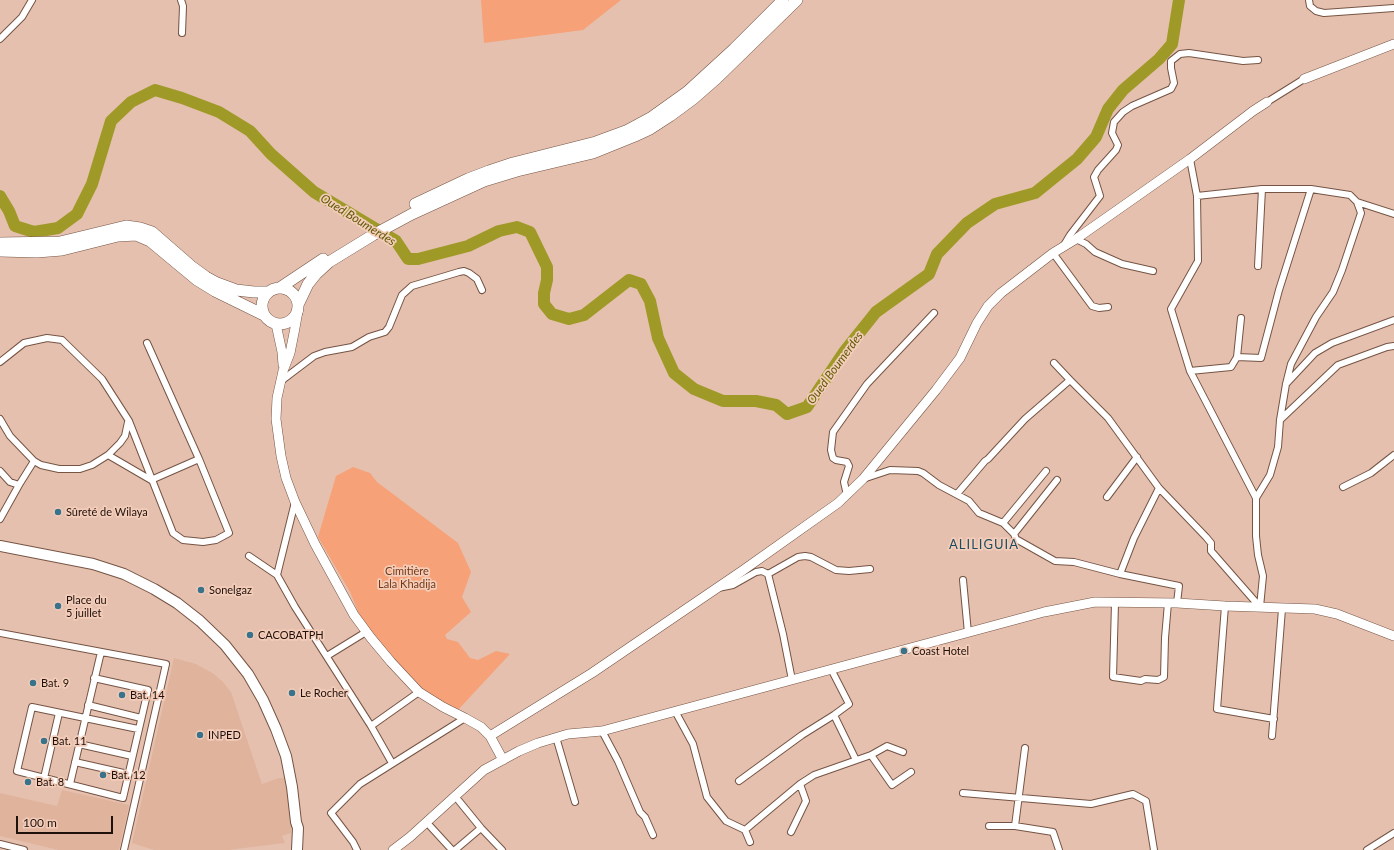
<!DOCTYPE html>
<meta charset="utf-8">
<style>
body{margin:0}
#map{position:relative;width:1394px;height:850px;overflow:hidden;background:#e6c0ae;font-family:Lato,sans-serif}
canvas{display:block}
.scale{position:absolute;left:16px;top:816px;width:97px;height:18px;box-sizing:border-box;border:2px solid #1e110b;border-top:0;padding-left:5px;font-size:12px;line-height:14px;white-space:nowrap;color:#1e110b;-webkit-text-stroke:3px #f4cdba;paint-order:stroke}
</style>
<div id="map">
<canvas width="1394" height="850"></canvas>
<div class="scale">100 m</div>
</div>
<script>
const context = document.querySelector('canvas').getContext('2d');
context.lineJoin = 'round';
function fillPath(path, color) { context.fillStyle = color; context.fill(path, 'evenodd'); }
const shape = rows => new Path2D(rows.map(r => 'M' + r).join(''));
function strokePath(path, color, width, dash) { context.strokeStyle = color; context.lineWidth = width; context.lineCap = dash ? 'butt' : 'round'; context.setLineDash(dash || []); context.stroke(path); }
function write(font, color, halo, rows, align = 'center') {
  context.font = font + ' Lato,sans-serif'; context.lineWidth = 3.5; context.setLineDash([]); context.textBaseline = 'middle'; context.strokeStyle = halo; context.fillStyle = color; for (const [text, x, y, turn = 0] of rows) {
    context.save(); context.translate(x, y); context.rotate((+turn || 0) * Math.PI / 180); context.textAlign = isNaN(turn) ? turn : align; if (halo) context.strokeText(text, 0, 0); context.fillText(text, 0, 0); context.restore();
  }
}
fillPath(shape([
 [174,658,196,664,214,674,223,682,231,692,262,784,279,778,286,778,291,819,291,833,282,836,285,843,228,850,154,850,132,843],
 [62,790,129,805,119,850,58,850,0,836,0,793,57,806]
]), '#e0b39d');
fillPath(shape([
 [481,0,621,0,583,30,484,43],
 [353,467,370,473,377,482,458,543,471,572,462,597,471,612,445,635,447,639,458,642,470,658,478,660,496,651,510,654,457,711,414,684,363,623,350,592,318,537,336,476]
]), '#f6a177');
strokePath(shape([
 [0,196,9,211,15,226,34,232,58,228,77,214,92,184,111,121,131,102,155,90,182,98,219,112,250,131,271,154,314,192,396,241,408,259,418,259,468,246,499,231,517,227,530,232,547,267,547,280,544,293,544,304,552,314,569,319,584,315,629,280,641,284,650,301,658,338,674,373,694,389,723,401,756,401,776,405,787,414,807,407,844,352,876,312,929,274,937,254,967,223,995,204,1035,193,1077,159,1096,137,1108,109,1123,90,1159,59,1172,44,1179,0]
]), '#9f9a27', 12);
const street = shape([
 [181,0,183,6,182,33],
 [1309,0,1310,6,1316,11,1324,13,1394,8],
 [0,39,22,17,32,0],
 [1267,102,1304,79],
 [1190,159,1197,196,1262,189,1311,189,1350,195,1357,202,1361,213,1342,270,1333,292,1316,317,1291,364,1286,384,1280,420,1278,447,1270,475,1256,498,1256,536,1258,555,1263,576,1260,607],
 [1197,196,1198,261,1171,309,1190,371,1256,498],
 [1357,202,1394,214],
 [1076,239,1086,244,1095,252,1122,264,1153,271],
 [1064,245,1070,235,1100,196,1094,177,1098,170,1116,150,1118,145,1112,133,1114,122,1123,112,1132,106,1171,89,1174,83,1171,68,1171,61,1180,54,1189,53,1243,61,1258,60],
 [1053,253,1092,306,1099,308,1108,307],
 [1258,266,1262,189],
 [1237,357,1241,318],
 [0,362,24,343,47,338,62,340,102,379,129,421,173,533,183,540,203,542,216,540,229,533,199,459,147,343],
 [1054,363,1070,380,1108,418,1159,488,1206,537,1211,543,1211,551,1260,607],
 [1190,371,1231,367,1237,357,1261,358,1279,290,1311,189],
 [281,381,314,356,325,352,352,347,369,337,385,332,389,327,402,295,412,286,459,272,464,271,469,273,477,279,482,290],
 [1286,384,1315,353,1332,343,1394,320],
 [0,419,10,436,34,461],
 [1280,420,1338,365,1387,347,1394,346],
 [108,455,151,480,199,459],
 [0,471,10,482,19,485],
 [863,479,890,470,918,471,923,473,939,485,969,501,979,513,1003,523,1014,534,1016,539,1055,561,1074,562,1120,574,1179,586,1177,603],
 [1343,487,1371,473,1394,455],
 [957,494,985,461,988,459,1025,419,1070,380],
 [847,495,844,482,849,466,847,462,836,460,833,458,831,450,833,432,867,384,934,313],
 [1107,497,1137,457],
 [295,502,277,575,295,607,371,726,392,763],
 [0,519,19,485,34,461,41,465,59,469,80,469,92,465,108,455,120,443,125,436,128,422],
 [1003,523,1046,471],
 [1014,534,1057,480],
 [249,556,277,575],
 [768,574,798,557,805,556,811,557,836,570,849,571,870,569],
 [1120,574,1134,538,1159,488],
 [963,580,968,633],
 [718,588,733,585,756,572,762,571,768,574,783,634,792,680],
 [1115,603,1113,677,1141,681,1145,679,1158,680,1164,677,1165,638,1168,603],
 [1225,606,1217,709,1274,719],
 [0,633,166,664,124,850],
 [327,656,366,632],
 [94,678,148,690,123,798,17,771,32,707,138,729],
 [88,705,141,718],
 [675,711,693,744,707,797,726,821,745,830],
 [834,715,856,760],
 [371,726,419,692],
 [602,731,618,761,640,812,645,817,653,835],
 [1272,736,1282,609],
 [556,737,575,802],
 [79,744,132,756],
 [871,755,892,785,911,772],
 [75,762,128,774],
 [44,778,59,713],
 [739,781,802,735,834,715,849,704,831,669],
 [70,784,101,652],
 [963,793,1091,804,1133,794,1146,801,1154,850],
 [459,801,481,828,502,850],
 [430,826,452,850],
 [989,826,1015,826,1053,832,1059,850],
 [1015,826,1025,748],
 [791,832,806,801,800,784,814,775,871,755,887,746,903,752],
 [750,842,745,830,800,784],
 [0,844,24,850],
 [357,850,353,842,331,813,360,784,465,718],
 [455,850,481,828],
 [1367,850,1394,833]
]);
const secondary = shape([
 [1304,79,1394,44],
 [298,311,295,328,290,353,283,371,277,398,276,419,281,456,286,478,295,502,315,544,354,615,371,638,391,662,419,692,443,707,465,718,481,727,490,736,503,760],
 [276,324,282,352,283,365],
 [490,736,592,673,742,571,838,503,863,479,936,390,960,358,977,323,988,306,1001,293,1053,253,1076,239,1190,159,1253,111,1267,102],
 [393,850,410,837,484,770,519,751,538,743,568,734,602,731,1044,612,1095,602,1177,603,1225,606,1315,609,1337,614,1394,636]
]);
const primary = shape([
 [0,546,93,564,124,574,154,589,177,603,200,621,225,645,248,674,263,700,276,729,286,756,292,787,296,822,298,828,297,850]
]);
const highway = shape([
 [415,204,468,179,489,171,513,163,596,142,626,131,652,117,687,92,734,49,783,0],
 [0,243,60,242,126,226,140,228,152,232,191,266,206,277,217,283,236,290,254,292,268,292],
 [0,251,37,252,62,250,118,236,136,235,150,241,197,280,215,291,264,315],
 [281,287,323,259],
 '262 306a18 18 0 1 1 36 0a18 18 0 1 1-36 0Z',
 [298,305,308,284,316,274,329,262,373,235,412,214,484,181,517,171,593,153,635,136,650,129,670,116,693,99,717,78,797,0]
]);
strokePath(street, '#755444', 8);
strokePath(secondary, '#755444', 10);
strokePath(primary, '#755444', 12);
strokePath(highway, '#755444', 12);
strokePath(street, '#fff', 6);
strokePath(secondary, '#fff', 9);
strokePath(primary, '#fff', 10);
strokePath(highway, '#fff', 11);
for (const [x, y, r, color] of [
 [58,512,4,"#38738b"],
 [201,590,4,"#38738b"],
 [58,606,4,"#38738b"],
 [250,635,4,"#38738b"],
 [904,651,4,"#38738b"],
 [33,683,4,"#38738b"],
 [292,693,4,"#38738b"],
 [122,695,4,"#38738b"],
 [200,735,4,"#38738b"],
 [44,741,4,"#38738b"],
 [103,775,4,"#38738b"],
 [28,782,4,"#38738b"]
]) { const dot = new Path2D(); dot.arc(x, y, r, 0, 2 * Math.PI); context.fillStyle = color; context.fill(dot); strokePath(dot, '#f4cdba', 1.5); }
write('11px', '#1e110b', '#f4cdba', [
 ["Sûreté de Wilaya",66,512],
 ["Sonelgaz",209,590],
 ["Place du",66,600],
 ["5 juillet",66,613],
 ["CACOBATPH",258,635],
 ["Coast Hotel",912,651],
 ["Bat. 9",41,683],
 ["Le Rocher",300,693],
 ["Bat. 14",130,695],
 ["INPED",208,735],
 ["Bat. 11",52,741],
 ["Bat. 12",111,775],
 ["Bat. 8",36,782]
], 'left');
write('11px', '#743815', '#f4cdba', [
 ["Cimitière",407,571],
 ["Lala Khadija",407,584]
]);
write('italic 12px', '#5e5a04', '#f4cdba', [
 ["Oued Boumerdes",358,220,32],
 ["Oued Boumerdes",835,368,-54]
]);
context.letterSpacing = '1px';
write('13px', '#1c4c5f', '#f4cdba', [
 ["ALILIGUIA",984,545]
]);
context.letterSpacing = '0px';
</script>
